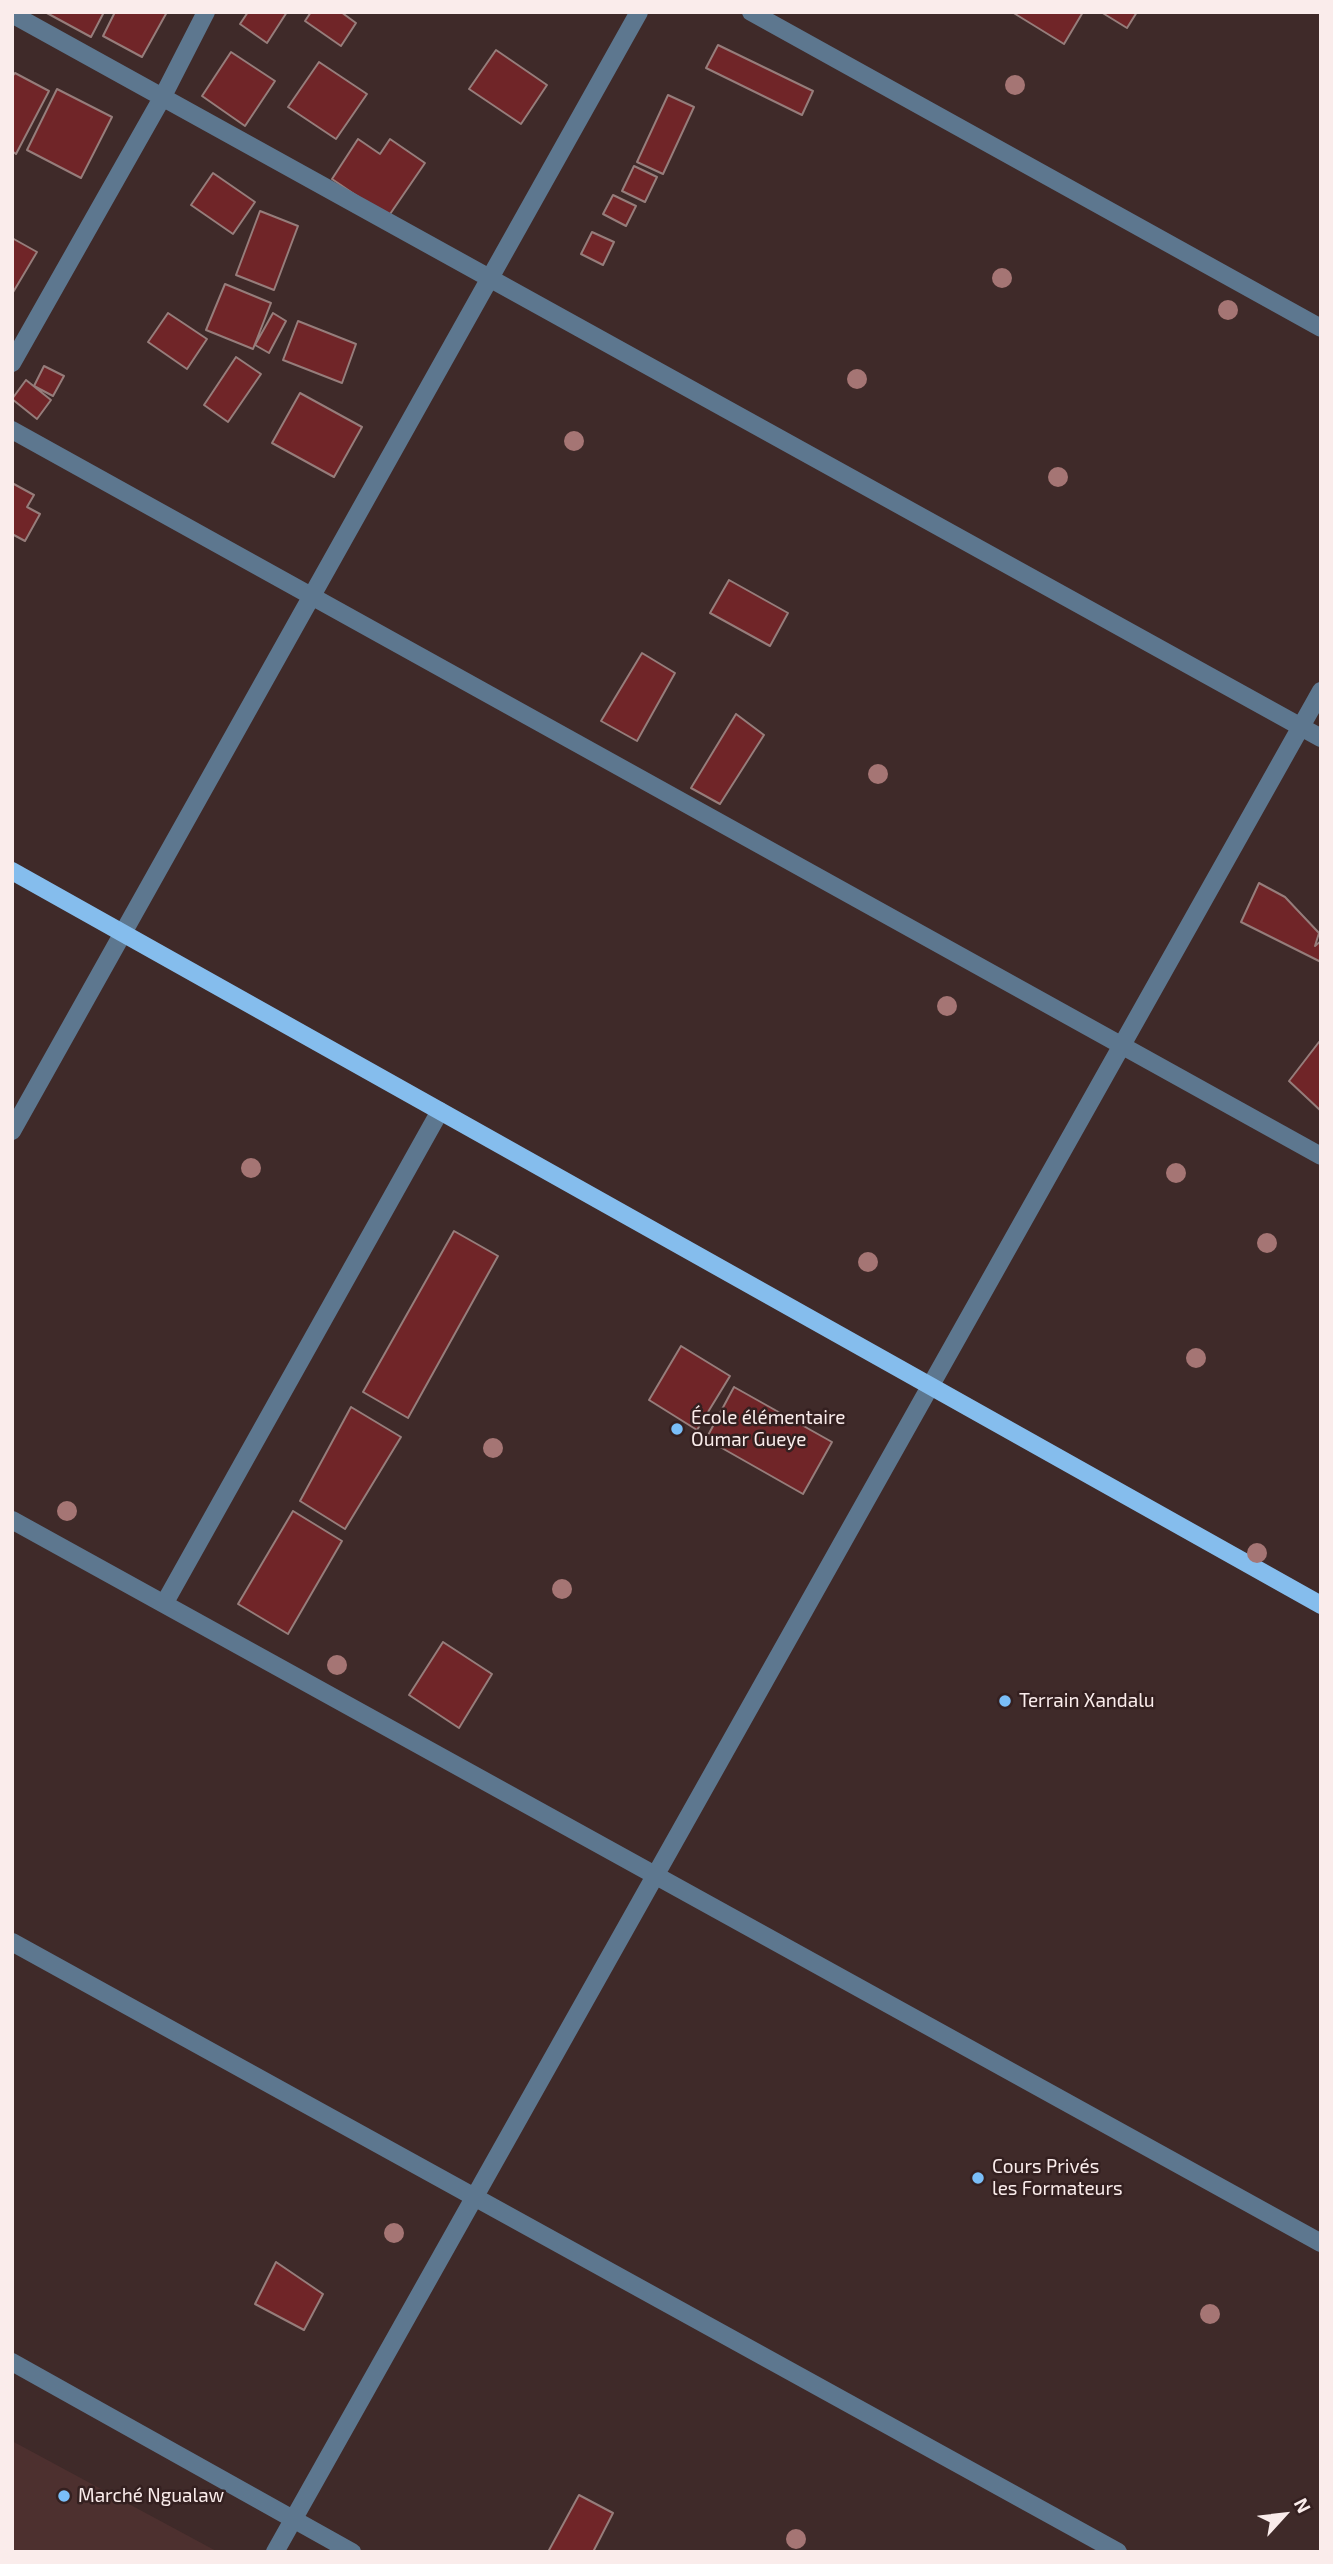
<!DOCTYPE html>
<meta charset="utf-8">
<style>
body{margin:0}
#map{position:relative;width:1333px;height:2564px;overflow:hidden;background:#3f2a29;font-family:"Exo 2",sans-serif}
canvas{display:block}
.frame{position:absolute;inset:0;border:14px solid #faeceb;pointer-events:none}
.north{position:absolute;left:1249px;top:2480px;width:70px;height:70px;-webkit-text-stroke:5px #342020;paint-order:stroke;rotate:63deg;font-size:19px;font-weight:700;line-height:28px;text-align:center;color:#faeceb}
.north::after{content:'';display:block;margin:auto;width:24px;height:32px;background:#faeceb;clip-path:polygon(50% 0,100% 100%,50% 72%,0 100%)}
</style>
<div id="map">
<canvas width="1333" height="2564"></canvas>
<div class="frame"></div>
<div class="north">N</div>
</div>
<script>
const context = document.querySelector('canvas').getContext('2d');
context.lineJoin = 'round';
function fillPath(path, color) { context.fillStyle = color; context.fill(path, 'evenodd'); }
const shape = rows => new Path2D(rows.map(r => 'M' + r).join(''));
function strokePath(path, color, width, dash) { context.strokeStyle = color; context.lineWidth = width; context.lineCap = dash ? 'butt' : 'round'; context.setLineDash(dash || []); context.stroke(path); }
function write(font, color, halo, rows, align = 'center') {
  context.font = font + ' "Exo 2",sans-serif'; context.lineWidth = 5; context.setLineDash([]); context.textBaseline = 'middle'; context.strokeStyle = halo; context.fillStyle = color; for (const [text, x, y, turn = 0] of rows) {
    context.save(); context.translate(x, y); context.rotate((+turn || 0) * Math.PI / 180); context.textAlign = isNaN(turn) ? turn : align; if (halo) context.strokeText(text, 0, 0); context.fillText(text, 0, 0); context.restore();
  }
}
fillPath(shape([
 [12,2441,218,2552,12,2552]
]), '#4d302f');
const building = shape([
 [45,12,104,12,91,37,45,12],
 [115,12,167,12,142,57,103,36,115,12],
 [248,12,287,12,267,43,240,24,248,12],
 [311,12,341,12,356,23,341,46,305,21,311,12],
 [1012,12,1083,12,1064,44,1012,12],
 [1101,12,1137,12,1127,28,1101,12],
 [718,45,813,91,802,115,706,68,718,45],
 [496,50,547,85,521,124,469,89,496,50],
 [231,52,275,81,245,126,202,96,231,52],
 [319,62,367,94,336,139,288,107,319,62],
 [15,73,49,91,16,154,12,151,12,77,15,73],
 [57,89,112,117,81,178,27,150,57,89],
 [668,95,694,107,663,174,637,162,668,95],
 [358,139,380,154,390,139,425,163,388,217,332,179,358,139],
 [634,166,657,177,645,202,622,191,634,166],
 [213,173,255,202,233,234,191,205,213,173],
 [613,195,636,206,626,226,603,214,613,195],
 [260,211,298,226,274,290,236,275,260,211],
 [592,232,614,242,603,265,581,254,592,232],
 [12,238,37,252,12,294,12,238],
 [225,284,271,303,253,349,206,330,225,284],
 [168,313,207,339,187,369,148,342,168,313],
 [273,313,286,321,269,353,255,345,273,313],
 [298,321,356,344,342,383,283,360,298,321],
 [236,357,261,374,228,422,204,405,236,357],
 [44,366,64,376,53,396,34,386,44,366],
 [26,380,51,400,37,419,12,399,26,380],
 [300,393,362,427,334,477,272,443,300,393],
 [12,483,34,495,27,507,40,514,25,541,12,534,12,483],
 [729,580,788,613,770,646,710,613,729,580],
 [642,653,675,673,637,741,601,721,642,653],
 [736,714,764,735,720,804,691,788,736,714],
 [1259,883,1285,897,1319,933,1315,946,1321,941,1321,962,1241,922,1259,883],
 [1319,1042,1321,1043,1321,1111,1289,1081,1319,1042],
 [454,1231,498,1256,408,1418,363,1392,454,1231],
 [681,1346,730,1376,697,1430,649,1400,681,1346],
 [734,1387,832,1442,803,1494,706,1439,734,1387],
 [351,1407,401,1437,345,1529,300,1501,351,1407],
 [293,1511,342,1541,288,1634,238,1604,293,1511],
 [443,1642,492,1674,459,1728,409,1695,443,1642],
 [276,2262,323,2294,304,2330,255,2304,276,2262],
 [579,2495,613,2513,593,2552,548,2552,579,2495]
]);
fillPath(building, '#702528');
strokePath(building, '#967d7b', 2);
strokePath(shape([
 [751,12,1321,328],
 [12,14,1321,738],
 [12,363,162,98,206,12],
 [12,430,1321,1156],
 [12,1131,639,12],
 [12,1520,1321,2243],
 [164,1604,440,1111],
 [12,1942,1118,2552],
 [12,2362,352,2552],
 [275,2552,1321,691]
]), '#5d778f', 18);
strokePath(shape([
 [12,871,1321,1605]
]), '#85bded', 18);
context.fillStyle = '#a57574';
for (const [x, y] of [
 [1015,85],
 [1002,278],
 [1228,310],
 [857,379],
 [574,441],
 [1058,477],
 [878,774],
 [947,1006],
 [251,1168],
 [1176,1173],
 [1267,1243],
 [868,1262],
 [1196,1358],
 [493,1448],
 [67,1511],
 [1257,1553],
 [562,1589],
 [337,1665],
 [394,2233],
 [1210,2314],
 [796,2539]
]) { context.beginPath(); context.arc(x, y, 10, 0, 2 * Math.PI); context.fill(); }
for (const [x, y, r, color] of [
 [677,1429,7,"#7abef8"],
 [1005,1701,7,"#7abef8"],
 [978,2178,7,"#7abef8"],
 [64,2496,7,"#7abef8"]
]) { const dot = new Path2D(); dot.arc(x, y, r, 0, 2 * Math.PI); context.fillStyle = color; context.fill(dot); strokePath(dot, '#342020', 2.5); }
write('19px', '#faeceb', '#342020', [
 ["École élémentaire",691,1418],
 ["Oumar Gueye",691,1440],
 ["Terrain Xandalu",1019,1701],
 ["Cours Privés",992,2167],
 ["les Formateurs",992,2189],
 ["Marché Ngualaw",78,2496]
], 'left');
</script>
